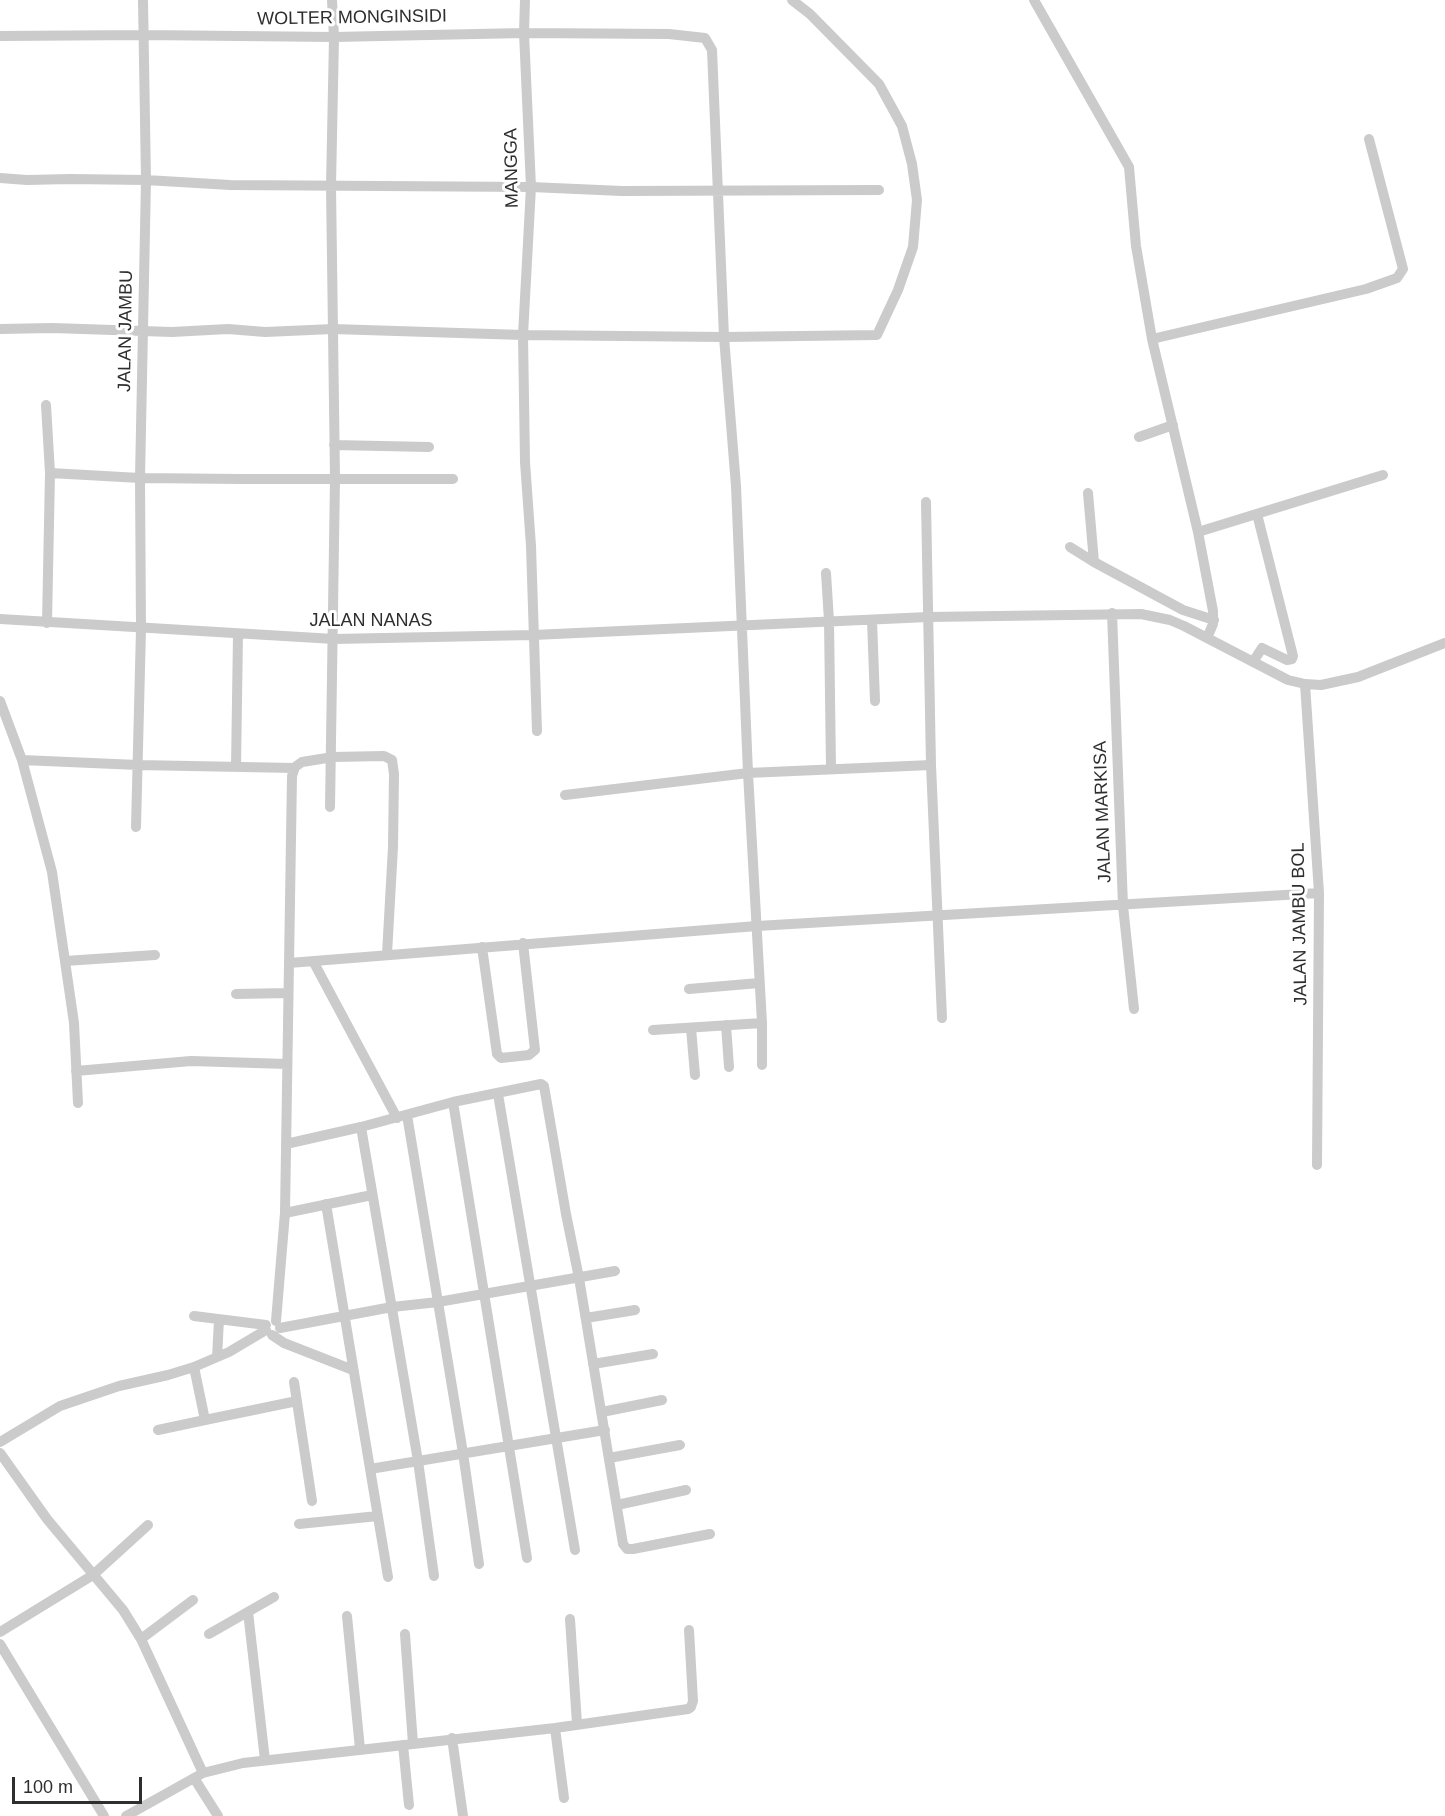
<!DOCTYPE html>
<style>
body{margin:0}
#map{position:relative;width:1445px;height:1816px;overflow:hidden;background:#fff;font-family:Arial,sans-serif}
canvas{display:block}
.scale{position:absolute;left:12px;top:1777px;width:130px;height:27px;box-sizing:border-box;border:3px solid #2e2e2e;border-top:0;padding-left:8px;font-size:18px;line-height:21px;white-space:nowrap;color:#2e2e2e;-webkit-text-stroke:4px #fff;paint-order:stroke}
</style>
<div id="map">
<canvas width="1445" height="1816"></canvas>
<div class="scale">100 m</div>
</div>
<script>
const context = document.querySelector('canvas').getContext('2d');
context.lineJoin = 'round';
const shape = rows => new Path2D(rows.map(r => 'M' + r).join(''));
function strokePath(path, color, width, dash) { context.strokeStyle = color; context.lineWidth = width; context.lineCap = dash ? 'butt' : 'round'; context.setLineDash(dash || []); context.stroke(path); }
function write(font, color, halo, rows, align = 'center') {
  context.font = font + ' Arial,sans-serif'; context.lineWidth = 6; context.setLineDash([]); context.textBaseline = 'middle'; context.strokeStyle = halo; context.fillStyle = color; for (const [text, x, y, turn = 0] of rows) {
    context.save(); context.translate(x, y); context.rotate((+turn || 0) * Math.PI / 180); context.textAlign = isNaN(turn) ? turn : align; if (halo) context.strokeText(text, 0, 0); context.fillText(text, 0, 0); context.restore();
  }
}
strokePath(shape([
 [525,0,524,33,531,187,523,335,525,462,531,546,537,731],
 [1034,0,1129,167,1136,246,1152,339,1198,532,1213,611,1213,624,1207,638],
 [0,36,144,35,334,37,524,33,669,34,705,38,712,50,724,337,736,486,748,773,762,1023,762,1065],
 [0,178,27,180,70,179,146,180,230,185,531,187,622,191,879,190],
 [0,329,53,328,172,332,228,329,265,332,333,329,523,335,724,337,877,335,898,290,913,247,917,200,912,164,902,126,879,84,810,14,792,0],
 [1152,339,1366,289,1397,278,1403,269,1369,139],
 [46,405,50,473,47,623],
 [1139,437,1173,425],
 [334,445,429,447],
 [50,473,140,478,241,479,453,479],
 [1088,493,1094,562,1183,610,1214,620],
 [926,502,931,765,942,1018],
 [1198,532,1383,475],
 [1070,547,1094,562],
 [826,573,829,621,831,769],
 [1112,613,1123,906,1134,1009],
 [0,619,334,639,533,635,928,617,1141,614,1170,620,1184,626,1288,680,1305,684,1321,685,1358,677,1445,643],
 [872,620,875,701],
 [1253,662,1262,648,1287,660,1292,659,1293,656,1257,514],
 [1305,684,1319,893,1317,1165],
 [0,701,22,760,52,872,74,1023,78,1103],
 [22,760,138,765,294,768],
 [236,767,238,634],
 [565,795,748,773,931,765],
 [330,807,335,478,331,186,334,37,332,0],
 [136,827,141,629,140,478,146,180,143,0],
 [482,947,497,1054,501,1058,529,1055,535,1050,523,943],
 [65,961,155,955],
 [313,961,397,1118],
 [289,963,757,926,1319,893],
 [689,989,759,983],
 [236,994,288,993],
 [726,1025,729,1067],
 [691,1028,695,1075],
 [653,1030,762,1023],
 [76,1071,191,1061,287,1064],
 [498,1094,575,1550],
 [453,1102,527,1558],
 [407,1115,463,1453,479,1564],
 [286,1144,361,1127],
 [326,1204,388,1577],
 [285,1213,372,1195],
 [194,1316,266,1325],
 [586,1318,635,1310],
 [276,1321,285,1213,292,776,295,767,302,762,333,757,384,756,392,760,394,774,393,847,387,954],
 [280,1328,392,1307,438,1302,615,1271],
 [272,1335,284,1343,353,1370],
 [217,1357,219,1320],
 [593,1364,653,1354],
 [294,1382,312,1501],
 [602,1412,662,1400],
 [205,1420,297,1401],
 [158,1430,205,1420,194,1367],
 [0,1442,60,1406,119,1386,168,1375,194,1367,229,1352,266,1330],
 [0,1453,47,1519,123,1610,141,1639,203,1773],
 [609,1458,680,1445],
 [370,1469,605,1430],
 [617,1505,686,1490],
 [299,1524,378,1516],
 [434,1576,418,1461,361,1127,453,1102,541,1084,544,1086,566,1214,579,1278,623,1544,627,1549,633,1549,710,1534],
 [248,1612,265,1760],
 [347,1616,360,1749],
 [570,1619,577,1724],
 [0,1632,93,1575,148,1525],
 [209,1634,274,1597],
 [141,1639,193,1600],
 [0,1644,104,1816],
 [555,1728,564,1798],
 [452,1738,463,1816],
 [413,1744,555,1728,688,1709,691,1707,693,1701,689,1630],
 [403,1745,409,1805],
 [194,1778,218,1816],
 [126,1816,203,1773,243,1763,413,1744,405,1634]
]), '#cbcbcb', 10);
write('18px', '#2e2e2e', '#fff', [
 ["WOLTER MONGINSIDI",352,18,-1],
 ["MANGGA",512,168,-91],
 ["JALAN JAMBU",126,331,-89],
 ["JALAN NANAS",371,621],
 ["JALAN MARKISA",1103,812,-92],
 ["JALAN JAMBU BOL",1300,924,-91]
]);
</script>
